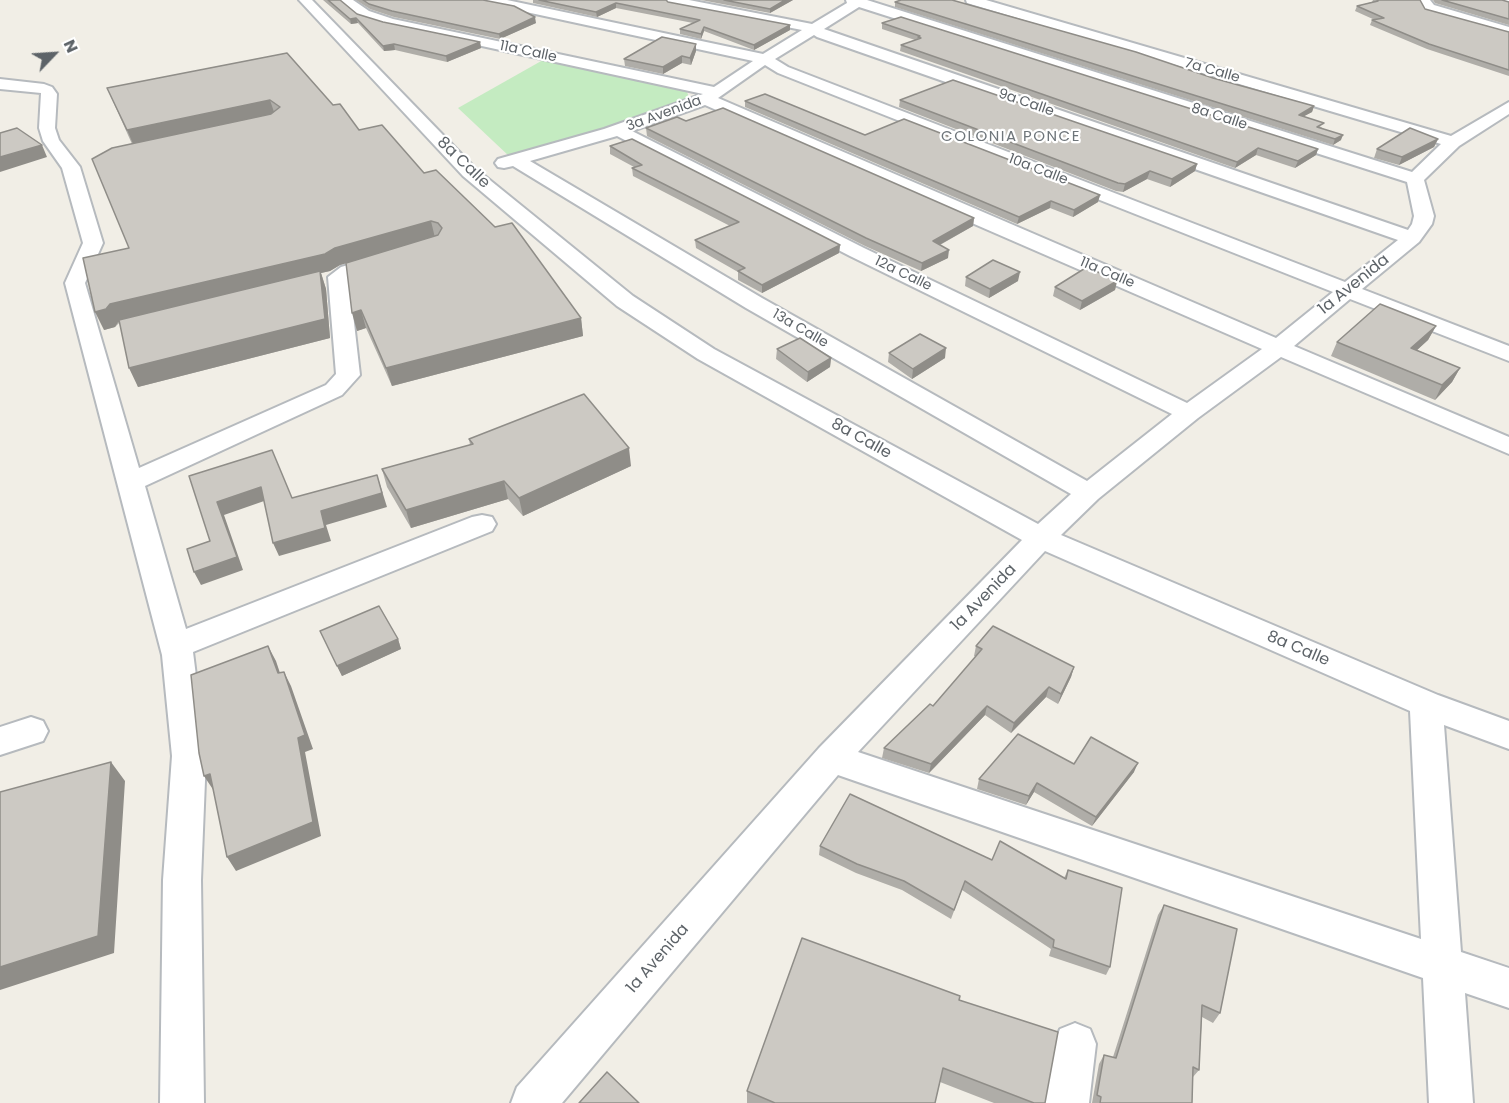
<!DOCTYPE html>
<style>
body{margin:0}
#map{position:relative;width:1509px;height:1103px;overflow:hidden;background:#f1eee6;font-family:Poppins,sans-serif}
canvas{display:block}
.north{position:absolute;left:24px;top:24px;width:60px;height:60px;-webkit-text-stroke:4px #fff;paint-order:stroke;rotate:65deg;font-size:16px;font-weight:700;line-height:24px;text-align:center;color:#5d6368}
.north::after{content:'';display:block;margin:auto;width:21px;height:27px;background:#5d6368;clip-path:polygon(50% 0,100% 100%,50% 72%,0 100%)}
</style>
<div id="map">
<canvas width="1509" height="1103"></canvas>
<div class="north">N</div>
</div>
<script>
const context = document.querySelector('canvas').getContext('2d');
context.lineJoin = 'round';
function fillPath(path, color) { context.fillStyle = color; context.fill(path, 'evenodd'); }
const shape = rows => new Path2D(rows.map(r => 'M' + r).join(''));
function strokePath(path, color, width, dash) { context.strokeStyle = color; context.lineWidth = width; context.lineCap = dash ? 'butt' : 'round'; context.setLineDash(dash || []); context.stroke(path); }
function write(font, color, halo, rows, align = 'center') {
  context.font = font + ' Poppins,sans-serif'; context.lineWidth = 4.5; context.setLineDash([]); context.textBaseline = 'middle'; context.strokeStyle = halo; context.fillStyle = color; for (const [text, x, y, turn = 0] of rows) {
    context.save(); context.translate(x, y); context.rotate((+turn || 0) * Math.PI / 180); context.textAlign = isNaN(turn) ? turn : align; if (halo) context.strokeText(text, 0, 0); context.fillText(text, 0, 0); context.restore();
  }
}
fillPath(shape([
 [543,60,687,92,691,102,614,127,510,157,458,108]
]), '#c4ebc1');
const minor = shape([
 [299,0,312,0,475,168,633,296,714,349,1038,524,1071,494,746,308,513,166,504,168,498,167,495,163,498,159,604,129,703,94,385,25,359,17,339,0,353,0,369,11,393,19,714,87,753,61,489,4,483,0,507,0,763,54,802,30,669,4,663,0,689,0,812,24,847,3,846,0,867,0,1412,172,1441,144,967,3,966,0,986,0,1451,136,1509,102,1509,114,1459,146,1424,180,1434,216,1432,224,1419,242,1362,289,1509,346,1509,361,1350,299,1294,346,1509,437,1509,454,1281,357,1198,418,1098,499,1061,535,1438,695,1509,721,1509,749,1444,725,1461,952,1509,968,1509,1008,1465,993,1473,1103,1429,1103,1423,978,838,775,562,1103,511,1103,517,1087,819,748,1022,540,698,359,617,306,463,176,299,0],
 [859,7,1407,182,1414,216,1412,224,1408,230,824,29,859,7],
 [814,35,817,37,1398,240,1345,282,788,67,775,59,814,35],
 [765,65,778,73,1333,292,1276,338,718,98,765,65],
 [705,105,942,210,1262,349,1187,403,864,248,632,131,705,105],
 [617,136,850,256,1172,414,1087,481,762,298,530,161,617,136],
 [1045,551,1410,711,1421,939,858,752,1045,551],
 [1418,0,1430,0,1434,5,1509,27,1509,35,1424,11,1418,0],
 [1500,0,1509,0,1509,5,1501,3,1500,0],
 [0,79,44,84,52,87,57,94,55,128,59,140,80,167,103,243,85,283,139,468,326,385,336,374,328,277,341,267,383,255,390,257,393,261,390,265,349,279,360,375,342,395,145,486,186,629,472,517,482,515,492,517,496,524,492,531,193,652,206,756,201,880,204,1103,160,1103,163,880,172,756,162,655,65,283,83,243,62,168,43,141,39,128,41,93,0,89,0,79],
 [31,717,43,721,48,731,43,741,0,755,0,727,31,717],
 [1075,1023,1090,1029,1096,1044,1089,1103,1045,1103,1054,1044,1060,1029,1075,1023]
]);
strokePath(minor, '#b6babe', 4);
fillPath(minor, '#fff');
fillPath(shape([
 [323,0,340,0,357,14,383,22,480,42,481,48,447,62,395,50,384,51,358,23,351,24],
 [356,0,483,0,536,23,500,39,394,17,370,9],
 [533,0,666,0,668,2,790,30,754,50,704,31,701,39,680,34,680,29,693,23,616,8,597,17,533,3],
 [701,0,793,0,770,13],
 [1373,0,1420,0,1425,9,1509,32,1509,76,1427,49,1370,25,1372,20,1375,20,1355,11,1357,6,1372,2],
 [1433,0,1502,0,1509,2,1509,25,1435,3],
 [895,2,1213,78,1314,106,1312,112,1304,116,1341,140,1333,145,895,7],
 [882,23,1318,149,1316,155,1295,168,1256,155,1235,168,900,51,901,45,915,40,882,29],
 [696,44,696,51,691,65,682,63,663,74,625,66,624,59],
 [287,53,333,105,359,130,424,173,581,318,583,336,392,386,366,328,357,331,346,263,340,265,330,271,321,273,326,289,330,338,138,387,120,322,115,327,104,330,129,248,132,144,107,88],
 [900,100,1197,164,1195,171,1170,187,1147,179,1123,192,1116,191,899,107],
 [745,101,865,135,1100,195,1098,202,1073,217,1050,208,1017,224,745,107],
 [686,121,974,218,973,226,940,245,948,258,921,271,865,246,647,136,646,128],
 [1438,139,1434,147,1399,165,1374,158,1377,149],
 [610,146,840,245,839,253,762,293,738,280,738,272,696,248,695,240,730,226,633,176,632,168,634,167,610,154],
 [966,277,1018,281,989,298,965,286],
 [1117,281,1115,290,1080,310,1053,296,1055,287],
 [1436,326,1428,340,1417,350,1460,368,1452,382,1435,400,1331,356,1337,342],
 [777,349,831,358,830,367,807,382,776,359],
 [889,353,945,358,912,379,888,362],
 [469,439,631,466,523,516,508,499,411,528,387,487,382,469,470,445],
 [320,631,398,639,401,649,342,676],
 [976,646,1074,667,1071,677,1058,704,1046,697,1011,733,985,715,929,773,882,758,884,748,933,706,976,657,974,656],
 [1074,764,1134,772,1092,826,1034,792,1026,805,977,789,979,779],
 [820,846,992,860,1064,878,1068,870,1110,967,1106,975,1049,956,1051,949,962,890,951,919,902,890,856,873,819,855],
 [1164,905,1220,1013,1213,1023,1202,1017,1199,1070,1193,1077,1192,1103,1092,1103,1099,1064,1104,1055,1113,1057,1158,915],
 [959,1000,1045,1103,994,1103,940,1082,935,1103,747,1103,747,1091]
]), '#afada8');
fillPath(shape([
 [785,0,793,0,770,13,770,9],
 [616,3,616,8,597,17,596,12],
 [535,17,536,23,500,39,499,34],
 [356,18,358,23,351,24,350,19],
 [790,25,790,30,754,50,754,45],
 [704,27,704,31,701,39,701,34],
 [480,42,481,48,447,62,446,56],
 [394,44,395,50,384,51,383,46],
 [696,44,696,51,691,65,690,58],
 [682,56,682,63,663,74,663,67],
 [270,100,275,115,134,146,127,130],
 [1314,106,1312,112,1297,120,1299,115],
 [1343,135,1341,140,1333,145,1335,139],
 [1438,139,1434,147,1399,165,1402,157],
 [42,145,47,157,0,172,0,157],
 [1258,148,1256,155,1235,168,1237,162],
 [1318,149,1316,155,1295,168,1298,161],
 [1197,164,1195,171,1170,187,1172,179],
 [1150,171,1147,179,1123,192,1125,184],
 [1100,195,1098,202,1073,217,1074,210],
 [1051,201,1050,208,1017,224,1019,217],
 [974,218,973,226,932,249,933,241],
 [431,221,435,238,340,265,330,271,321,273,326,289,330,338,138,387,129,368,321,273,118,322,115,327,104,330,95,312,110,304,335,248],
 [840,245,839,253,762,293,762,285],
 [949,250,948,258,921,271,922,263],
 [1020,272,1018,281,989,298,990,289],
 [1117,281,1115,290,1080,310,1082,301],
 [361,310,366,328,357,331,352,313],
 [581,318,583,336,392,386,386,368],
 [1436,326,1428,340,1404,362,1411,348],
 [946,348,945,358,912,379,913,369],
 [831,358,830,367,807,382,808,372],
 [1460,368,1452,382,1435,400,1442,385],
 [629,448,631,466,523,516,519,498],
 [377,475,387,507,326,525,331,541,279,556,273,543],
 [504,481,508,499,411,528,406,510],
 [261,487,267,500,224,515,243,570,201,585,194,572,237,557,217,502],
 [398,639,401,649,342,676,337,666],
 [268,646,276,661,285,688,278,673],
 [1074,667,1071,677,1058,704,1061,694],
 [284,672,291,686,313,749,305,752,321,836,236,871,227,857],
 [1049,687,1046,697,1011,733,1014,723],
 [987,706,985,715,929,773,931,764],
 [111,762,125,781,114,953,0,990,0,967],
 [1138,763,1134,772,1092,826,1096,817],
 [210,774,214,791,204,776],
 [1037,783,1034,792,1026,805,1029,796]
]), '#8f8d88');
const building = shape([
 [328,0,340,0,357,14,383,22,480,42,446,56,394,44,383,46,356,18,350,19,328,0],
 [363,0,483,0,514,6,535,17,499,34,392,11,369,4,363,0],
 [539,0,666,0,668,2,790,25,754,45,704,27,701,34,680,29,700,20,616,3,596,12,539,0],
 [724,0,785,0,770,9,724,0],
 [901,0,952,0,1136,52,1213,78,1314,106,1299,115,1324,123,1317,127,1343,135,1335,139,895,2,901,0],
 [1377,0,1420,0,1425,9,1509,32,1509,70,1429,44,1372,20,1384,18,1357,6,1378,1,1377,0],
 [1442,0,1502,0,1509,2,1509,19,1442,0],
 [901,17,1318,149,1298,161,1258,148,1237,162,901,45,921,38,918,37,920,36,882,23,901,17],
 [662,37,696,44,690,58,682,56,663,67,624,59,662,37],
 [287,53,333,105,340,104,359,130,382,125,424,173,436,170,495,227,512,223,581,318,386,368,361,310,352,313,346,263,438,235,442,228,438,223,431,221,335,248,325,254,110,304,106,309,95,312,83,258,129,248,92,159,112,148,271,114,280,107,270,100,127,130,107,88,287,53],
 [953,80,1197,164,1172,179,1150,171,1125,184,1118,183,900,100,953,80],
 [765,94,865,135,904,119,1100,195,1074,210,1051,201,1019,217,745,101,765,94],
 [723,108,974,218,933,241,949,250,922,263,866,238,646,128,677,117,686,121,723,108],
 [17,128,42,145,0,157,0,133,17,128],
 [1410,128,1438,139,1402,157,1377,149,1410,128],
 [632,139,840,245,762,285,738,271,745,268,695,240,739,222,632,168,642,165,610,146,632,139],
 [993,260,1020,272,990,289,966,277,993,260],
 [1087,267,1117,281,1082,301,1055,287,1087,267],
 [320,271,325,319,129,368,119,320,320,271],
 [1380,304,1436,326,1411,348,1460,368,1442,385,1337,342,1380,304],
 [920,334,946,348,913,369,889,353,920,334],
 [800,338,831,358,808,372,777,349,800,338],
 [584,394,629,448,519,498,504,481,406,510,382,469,473,444,469,439,584,394],
 [272,450,292,498,377,475,382,493,321,511,325,528,273,543,261,487,217,502,237,557,194,572,187,549,210,541,189,476,272,450],
 [379,606,398,639,337,666,320,631,379,606],
 [993,626,1074,667,1061,694,1049,687,1014,723,987,706,931,764,884,748,930,704,933,706,982,649,976,646,993,626],
 [268,646,278,673,284,672,305,735,298,738,313,822,227,857,210,774,204,776,199,753,191,675,268,646],
 [1018,734,1074,764,1091,737,1138,763,1096,817,1037,783,1029,796,979,779,1018,734],
 [111,762,98,936,0,967,0,792,111,762],
 [850,794,992,860,1000,841,1066,879,1068,870,1122,888,1110,967,1053,947,1054,940,965,881,954,910,904,881,857,864,820,846,850,794],
 [1164,905,1237,929,1220,1013,1202,1005,1199,1070,1193,1067,1192,1103,1100,1103,1101,1097,1097,1095,1104,1055,1116,1058,1164,905],
 [802,938,960,996,959,1000,1058,1032,1045,1103,1034,1103,943,1068,935,1103,775,1103,747,1091,802,938],
 [607,1072,639,1103,579,1103,607,1072]
]);
fillPath(building, '#ccc9c3');
strokePath(building, '#8f8d88', 1.5);
write('14px', '#5d6368', '#fff', [
 ["11a Calle",528,52,12],
 ["7a Calle",1212,71,16],
 ["9a Calle",1026,103,19],
 ["3a Avenida",664,114,-20],
 ["8a Calle",1219,117,18],
 ["10a Calle",1038,170,21],
 ["11a Calle",1107,273,23],
 ["12a Calle",903,274,26],
 ["13a Calle",800,329,30]
]);
context.letterSpacing = '1.5px';
write('15px', '#6e757a', '#fff', [
 ["COLONIA PONCE",1011,137]
]);
context.letterSpacing = '0px';
write('16px', '#5d6368', '#fff', [
 ["8a Calle",463,163,44],
 ["1a Avenida",1354,285,-39],
 ["8a Calle",861,439,29],
 ["1a Avenida",984,598,-46],
 ["8a Calle",1298,649,23],
 ["1a Avenida",658,959,-49]
]);
</script>
